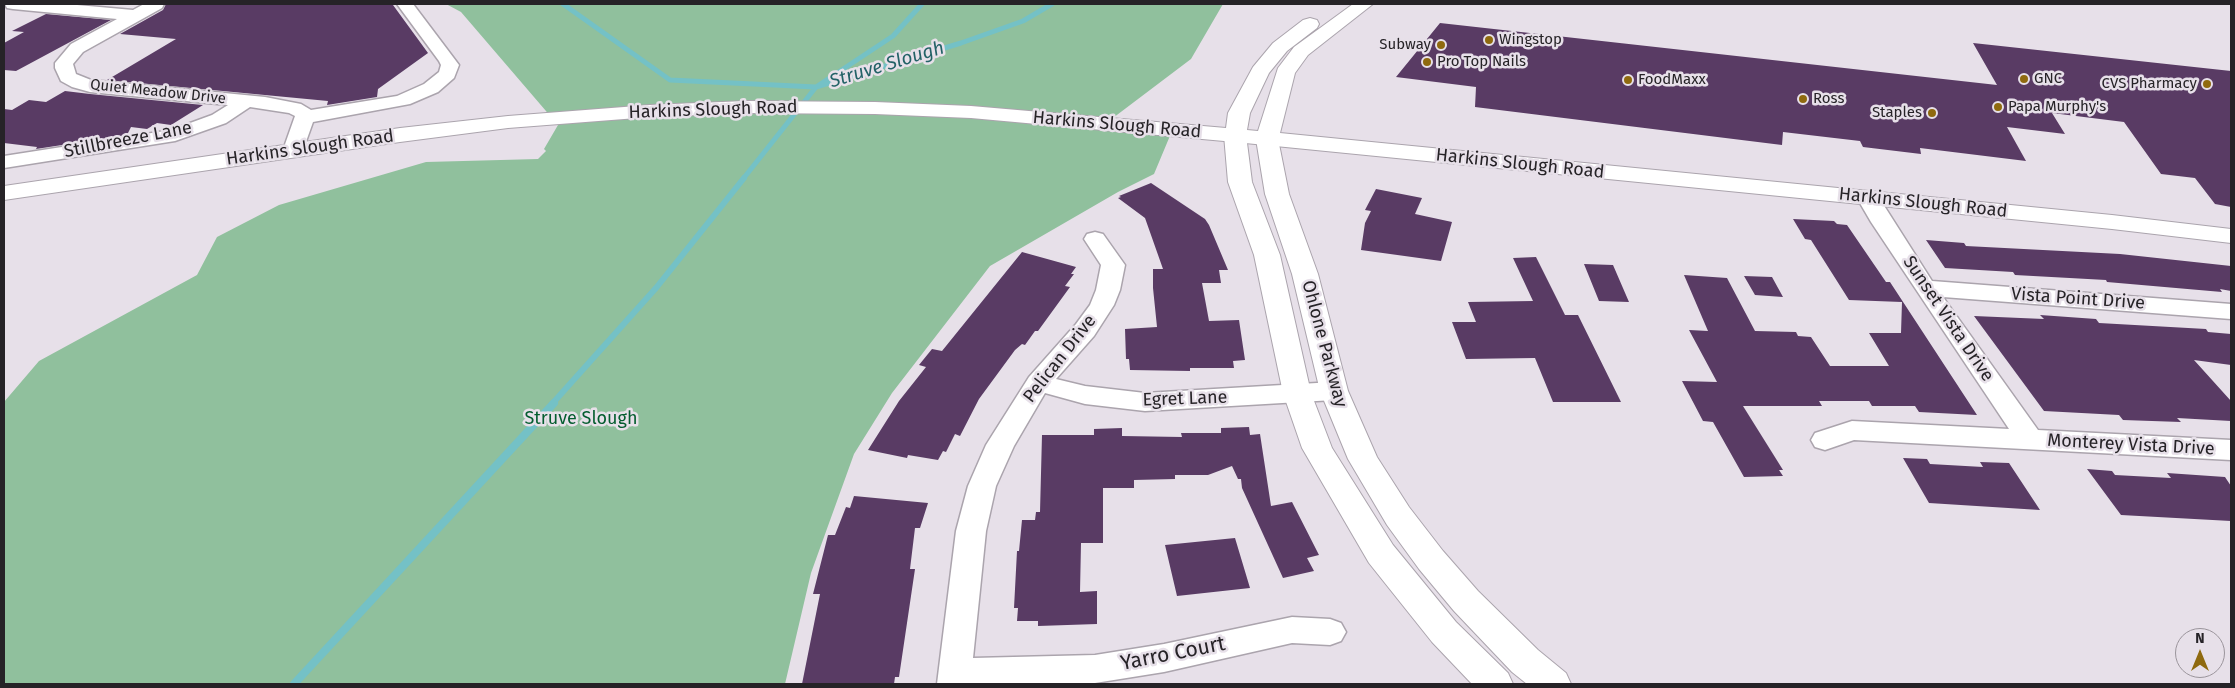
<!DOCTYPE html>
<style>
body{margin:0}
#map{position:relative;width:2235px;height:688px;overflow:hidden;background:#e7e0e9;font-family:"Fira Sans",sans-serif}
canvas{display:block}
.frame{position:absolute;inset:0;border:5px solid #262327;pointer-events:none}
.north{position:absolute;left:2175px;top:628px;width:50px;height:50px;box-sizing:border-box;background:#e7e0e9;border:1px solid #9a949b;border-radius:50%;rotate:0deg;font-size:14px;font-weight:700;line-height:20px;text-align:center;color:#262327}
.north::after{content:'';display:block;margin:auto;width:18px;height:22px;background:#8f6a0f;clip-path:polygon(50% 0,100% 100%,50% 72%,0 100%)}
</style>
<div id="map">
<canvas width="2235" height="688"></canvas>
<div class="frame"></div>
<div class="north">N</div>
</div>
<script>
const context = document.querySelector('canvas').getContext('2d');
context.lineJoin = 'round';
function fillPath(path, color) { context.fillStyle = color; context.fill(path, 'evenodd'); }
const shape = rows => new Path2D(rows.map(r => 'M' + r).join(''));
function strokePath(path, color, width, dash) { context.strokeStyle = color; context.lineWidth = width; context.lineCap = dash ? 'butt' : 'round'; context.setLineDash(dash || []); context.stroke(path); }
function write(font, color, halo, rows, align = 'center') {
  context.font = font + ' "Fira Sans",sans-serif'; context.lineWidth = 5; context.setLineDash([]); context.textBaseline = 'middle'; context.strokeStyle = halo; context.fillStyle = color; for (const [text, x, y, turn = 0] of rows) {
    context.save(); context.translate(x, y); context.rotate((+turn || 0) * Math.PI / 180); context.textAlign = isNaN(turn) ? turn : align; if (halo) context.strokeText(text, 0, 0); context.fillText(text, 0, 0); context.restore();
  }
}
fillPath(shape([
 [446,4,1223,4,1191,59,1101,127,1172,131,1154,174,1118,192,990,266,892,393,854,454,811,573,785,684,4,684,4,402,39,361,197,275,217,237,279,205,426,162,538,159,546,151,544,149,558,125,461,12]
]), '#90c09d');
strokePath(shape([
 [563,4,670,80,816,87,893,36,922,4],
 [743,179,816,87,961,43,1023,21,1052,4]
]), '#74c1c6', 5);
strokePath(shape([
 [552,404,656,288,744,178]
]), '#74c1c6', 6);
strokePath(shape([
 [294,684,554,403]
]), '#74c1c6', 8);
fillPath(shape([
 [166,4,393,5,428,53,378,89,377,97,327,105,328,101,107,80,176,39,120,34,163,10],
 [46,14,111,20,16,71,4,70,4,43,24,32,12,31],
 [1440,23,1997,85,1973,43,2231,71,2231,207,2215,204,2195,178,2161,174,2124,122,2052,113,2065,134,2007,127,2026,161,1920,148,1921,154,1863,147,1860,141,1783,132,1782,145,1475,107,1476,87,1396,77],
 [65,91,90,94,203,105,171,125,157,123,147,129,131,127,127,135,36,149,37,147,4,143,4,109,12,110,29,100,46,102],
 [1151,183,1205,219,1209,225,1228,270,1219,270,1221,283,1202,283,1209,321,1239,320,1245,360,1233,361,1234,368,1190,368,1190,371,1130,370,1129,359,1126,359,1125,329,1157,327,1153,288,1153,269,1163,269,1145,218,1118,198,1121,197,1119,196],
 [1376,189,1422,198,1415,214,1452,222,1441,261,1361,250,1365,223,1371,211,1365,210],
 [1793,219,1834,221,1837,224,1847,225,1886,282,1890,282,1977,415,1919,412,1915,406,1872,406,1869,401,1819,401,1822,406,1743,406,1783,470,1779,470,1783,476,1744,477,1713,422,1703,421,1682,381,1717,382,1689,330,1708,331,1684,275,1727,278,1755,331,1796,332,1798,336,1811,337,1830,366,1889,366,1869,333,1901,333,1902,302,1849,300,1811,240,1805,239],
 [1926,240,1964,243,1966,246,2120,254,2231,266,2231,291,2220,289,2222,292,2107,282,2106,280,2015,275,2013,272,1945,268],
 [1022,252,1076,267,1071,274,1074,274,1065,286,1070,287,1038,331,1035,331,1025,345,1022,344,1015,350,979,399,960,436,955,434,946,452,943,451,938,460,908,455,907,458,868,450,899,401,926,367,919,365,932,349,942,351],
 [1536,257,1565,315,1578,315,1621,402,1553,402,1535,358,1466,359,1452,322,1476,322,1468,302,1533,301,1513,258],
 [1584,264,1613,265,1629,302,1599,301],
 [1744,276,1772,277,1783,297,1755,295],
 [2040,315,2096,319,2099,323,2206,329,2208,332,2231,334,2231,365,2194,360,2231,401,2231,421,2177,418,2181,422,2123,420,2119,415,2044,411,1974,316,2044,319],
 [1249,427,1250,435,1260,434,1271,506,1292,502,1319,555,1307,558,1314,571,1283,578,1242,488,1241,479,1238,479,1232,466,1208,475,1175,475,1175,479,1134,480,1134,488,1103,488,1103,543,1081,543,1080,592,1097,591,1097,624,1038,626,1038,621,1017,621,1018,608,1014,608,1017,551,1019,551,1022,520,1035,520,1036,512,1040,512,1042,435,1094,435,1094,429,1122,428,1122,436,1182,437,1181,433,1221,433,1221,428],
 [1903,458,1927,459,1930,464,1983,467,1980,462,2009,463,2040,510,1929,503],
 [2087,469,2112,471,2115,475,2171,478,2167,473,2225,477,2231,486,2231,521,2121,515],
 [854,496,928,503,920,528,915,528,910,569,915,569,899,677,895,677,894,684,802,684,820,594,813,594,828,535,835,535,846,507,850,508],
 [1235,538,1250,588,1177,596,1165,545]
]), '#593b64');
const minor = shape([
 [5,4,66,4,133,10,144,4,164,4,162,8,83,52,73,64,76,74,91,80,265,97,301,104,311,110,397,96,424,84,439,72,441,65,439,61,397,4,413,4,459,65,454,78,438,92,410,104,313,122,303,150,300,154,293,156,286,154,283,150,295,116,289,113,250,107,226,123,175,141,4,168,4,156,171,130,212,115,228,105,90,92,72,87,61,81,55,68,55,63,71,44,117,19,13,9,7,8,5,4],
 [1868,192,1876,193,1932,281,2231,304,2231,319,1943,297,2038,430,2231,440,2231,460,1854,440,1825,450,1815,447,1811,440,1815,433,1852,421,2009,429,1871,222,1857,198,1860,193,1868,192],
 [1095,232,1103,234,1125,265,1120,290,1114,305,1094,336,1056,379,1085,386,1145,393,1334,382,1343,385,1347,391,1343,397,1334,400,1145,411,1085,404,1045,393,1014,446,996,486,986,531,973,658,1095,655,1164,644,1292,617,1330,619,1341,623,1346,632,1341,641,1330,645,1292,643,1164,672,1095,683,937,684,956,531,968,486,986,445,1029,377,1076,324,1090,305,1096,290,1101,265,1084,239,1087,234,1095,232]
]);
const tertiary = shape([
 [1235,128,1243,130,1246,135,1252,182,1280,255,1311,393,1332,448,1393,545,1456,622,1508,673,1513,684,1472,684,1432,642,1369,563,1302,448,1283,393,1254,255,1228,182,1224,135,1227,130,1235,128],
 [1267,132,1275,134,1278,139,1289,194,1318,274,1348,391,1377,457,1409,507,1443,551,1478,591,1538,650,1566,673,1571,684,1527,684,1512,672,1454,611,1419,569,1387,525,1348,459,1320,391,1292,274,1265,194,1256,139,1259,134,1267,132]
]);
const secondary = shape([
 [1353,4,1373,4,1308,55,1295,73,1280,133,2112,215,2231,229,2231,243,2112,229,1235,142,971,118,875,114,747,113,650,117,508,128,400,142,4,200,4,186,400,128,508,116,650,105,747,101,875,102,971,106,1226,128,1228,113,1253,67,1273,43,1303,20,1310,18,1317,20,1319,24,1317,28,1287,51,1269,73,1250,113,1247,130,1258,131,1278,68,1294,47,1353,4]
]);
strokePath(minor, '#aba4ad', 3);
strokePath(tertiary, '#aba4ad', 2);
strokePath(secondary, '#aba4ad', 2);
fillPath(minor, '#fff');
fillPath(tertiary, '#fff');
fillPath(secondary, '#fff');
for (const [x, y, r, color] of [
 [1489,40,5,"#8f6a0f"],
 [1441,45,5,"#8f6a0f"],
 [1427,62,5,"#8f6a0f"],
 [2024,79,5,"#8f6a0f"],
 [1628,80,5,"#8f6a0f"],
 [2207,84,5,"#8f6a0f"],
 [1803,99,5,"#8f6a0f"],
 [1998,107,5,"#8f6a0f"],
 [1932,113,5,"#8f6a0f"]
]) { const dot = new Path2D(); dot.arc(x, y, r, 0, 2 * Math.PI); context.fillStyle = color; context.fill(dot); strokePath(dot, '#e7e0e9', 2); }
write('15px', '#262327', '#e7e0e9', [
 ["Wingstop",1499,40],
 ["Subway",1431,45,"right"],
 ["Pro Top Nails",1437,62],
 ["GNC",2034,79],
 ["FoodMaxx",1638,80],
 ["CVS Pharmacy",2197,84,"right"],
 ["Ross",1813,99],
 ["Papa Murphy's",2008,107],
 ["Staples",1922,113,"right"]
], 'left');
write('15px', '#262327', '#e7e0e9', [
 ["Quiet Meadow Drive",158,92,6]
]);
write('18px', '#262327', '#e7e0e9', [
 ["Harkins Slough Road",713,110,-2],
 ["Harkins Slough Road",1117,125,5],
 ["Stillbreeze Lane",128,140,-11],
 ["Harkins Slough Road",310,148,-8],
 ["Harkins Slough Road",1520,164,6],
 ["Harkins Slough Road",1923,203,6],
 ["Vista Point Drive",2078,299,4],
 ["Sunset Vista Drive",1948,319,56],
 ["Ohlone Parkway",1324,344,75],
 ["Pelican Drive",1060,359,-52],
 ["Egret Lane",1185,399,-2],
 ["Monterey Vista Drive",2131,445,3]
]);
write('18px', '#045d2f', '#e7e0e9', [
 ["Struve Slough",581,419]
]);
write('italic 19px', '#236267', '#e7e0e9', [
 ["Struve Slough",887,65,-17]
]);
write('21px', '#262327', '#e7e0e9', [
 ["Yarro Court",1173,654,-11]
]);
</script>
